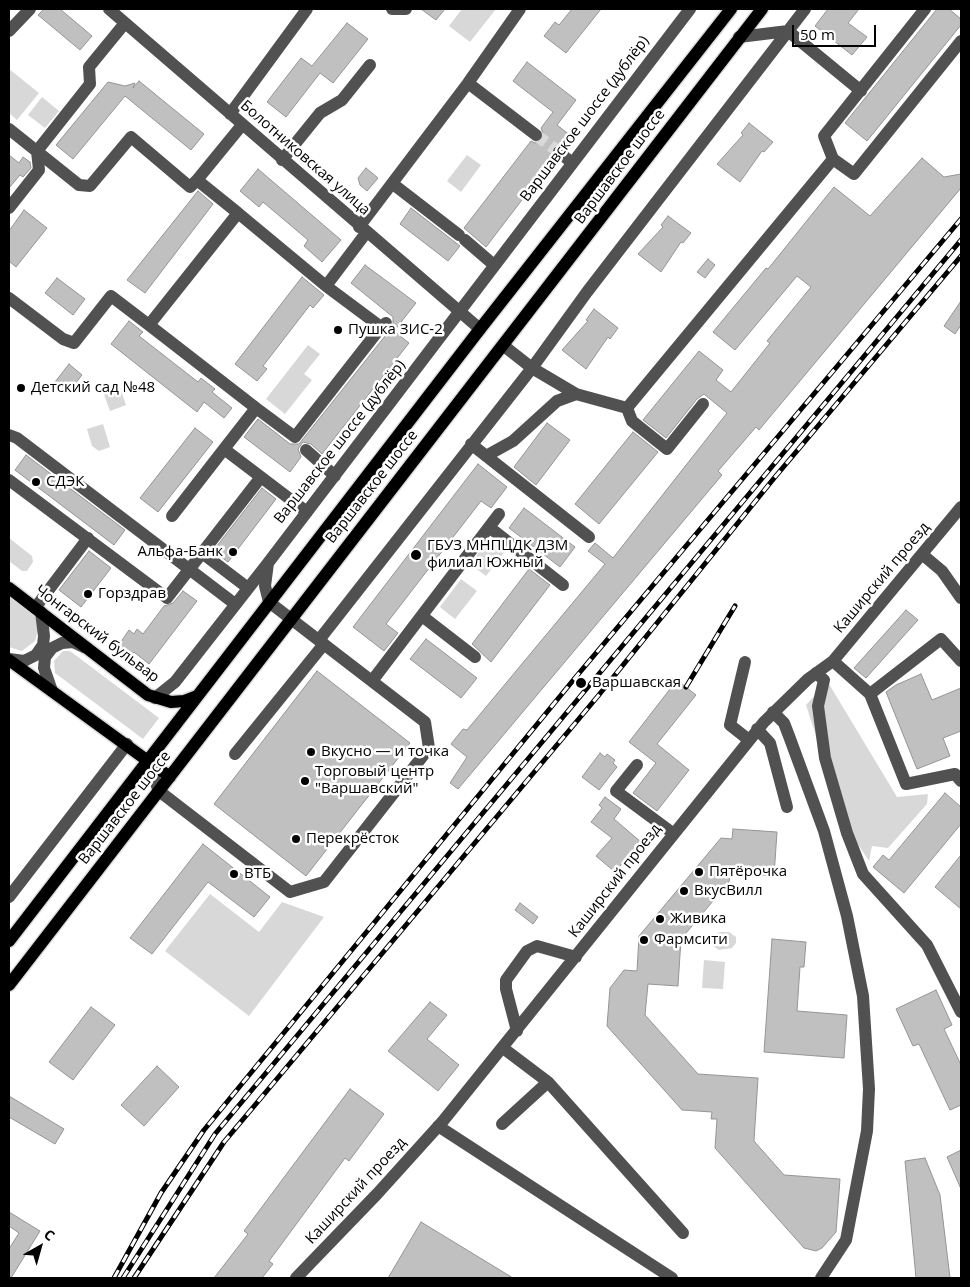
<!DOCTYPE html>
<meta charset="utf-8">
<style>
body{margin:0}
#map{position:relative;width:970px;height:1287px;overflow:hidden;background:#fff;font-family:"Open Sans",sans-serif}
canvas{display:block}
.frame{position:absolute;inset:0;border:10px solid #000;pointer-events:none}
.north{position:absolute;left:15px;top:1222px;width:50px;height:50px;-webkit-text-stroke:4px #fff;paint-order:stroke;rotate:38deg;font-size:14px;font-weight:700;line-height:20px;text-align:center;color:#000}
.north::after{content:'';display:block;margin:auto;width:18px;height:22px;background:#000;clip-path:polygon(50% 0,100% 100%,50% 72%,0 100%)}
.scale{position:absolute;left:792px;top:25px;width:84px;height:22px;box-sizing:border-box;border:2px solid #000;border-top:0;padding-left:6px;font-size:15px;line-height:18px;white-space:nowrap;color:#000;-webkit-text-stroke:4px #fff;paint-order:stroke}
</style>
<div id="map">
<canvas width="970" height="1287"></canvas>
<div class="frame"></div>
<div class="north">С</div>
<div class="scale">50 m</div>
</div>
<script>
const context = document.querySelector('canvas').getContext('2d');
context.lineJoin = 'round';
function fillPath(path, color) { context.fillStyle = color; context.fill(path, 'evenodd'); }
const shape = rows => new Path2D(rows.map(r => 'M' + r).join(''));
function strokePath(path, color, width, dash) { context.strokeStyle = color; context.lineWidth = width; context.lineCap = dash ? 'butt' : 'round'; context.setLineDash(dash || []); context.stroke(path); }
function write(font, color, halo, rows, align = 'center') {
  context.font = font + ' "Open Sans",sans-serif'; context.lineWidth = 5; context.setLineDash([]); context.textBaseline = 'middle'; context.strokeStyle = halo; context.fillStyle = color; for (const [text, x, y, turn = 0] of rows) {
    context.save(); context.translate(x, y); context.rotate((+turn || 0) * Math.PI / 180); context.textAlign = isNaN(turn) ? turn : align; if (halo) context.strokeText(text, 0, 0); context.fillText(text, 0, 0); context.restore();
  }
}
fillPath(shape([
 [462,9,496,9,470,42,449,26],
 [9,69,39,93,17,120,9,113],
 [42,97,59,111,45,128,28,115],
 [467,155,481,165,461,192,447,181],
 [308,345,320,354,304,374,312,380,285,414,266,399],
 [118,382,126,405,110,411,102,389],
 [103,424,110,447,99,451,92,446,87,429],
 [9,538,32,556,33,562,27,571,22,571,9,561],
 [489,539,505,551,486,576,470,564],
 [461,579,477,591,455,619,440,607],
 [9,595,36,616,39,627,35,641,22,651,9,647],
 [63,651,70,651,159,718,143,739,55,673,54,661],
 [829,684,897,797,928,794,927,804,888,848,872,846,869,861,845,825,806,705,818,692],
 [210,894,259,932,282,902,324,917,249,1016,165,951],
 [720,932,729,932,736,937,736,943,732,948,719,950,708,943,712,936],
 [704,960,725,962,723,989,702,988]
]), '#d8d8d8');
const building = shape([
 [44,9,60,9,92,36,80,50,38,15,44,9],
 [421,9,445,9,436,20,421,9],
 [572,9,601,9,566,53,544,36,555,22,559,25,572,9],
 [828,9,859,9,848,23,867,37,852,55,815,26,828,9],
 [937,9,949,9,961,19,961,25,867,141,845,123,937,9],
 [347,23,368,39,333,83,320,73,286,117,267,102,301,58,312,66,347,23],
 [527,62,576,100,557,125,571,136,564,146,557,144,553,147,551,154,554,158,486,247,464,228,531,141,535,143,542,140,544,136,541,128,553,112,513,81,527,62],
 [139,81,204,134,191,150,125,96,73,159,56,145,108,82,125,86,135,83,133,88,139,81],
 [749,123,773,142,764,152,762,151,740,182,717,164,743,135,741,133,749,123],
 [9,155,19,163,23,157,30,162,31,168,23,177,20,175,9,188,9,155],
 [922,158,944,177,961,174,961,188,759,430,756,427,718,471,722,475,458,789,450,783,467,757,451,744,463,729,467,730,605,564,588,551,595,543,613,558,727,413,704,394,697,399,666,438,643,420,699,351,723,370,716,380,731,392,770,343,767,341,811,287,797,276,735,350,713,332,766,268,768,269,834,187,870,216,922,158],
 [366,168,378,178,367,191,360,185,358,178,366,168],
 [258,169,341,240,322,262,304,246,308,240,263,202,259,207,240,191,258,169],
 [198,191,213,204,145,293,127,280,198,191],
 [411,208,460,246,448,261,400,224,411,208],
 [24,210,47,228,16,267,9,261,9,231,24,210],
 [668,216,691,233,683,243,681,242,661,272,638,254,663,227,661,225,668,216],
 [708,259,715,265,705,278,697,272,708,259],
 [365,265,416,303,394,331,409,343,322,454,311,444,303,442,298,449,301,457,290,472,244,437,258,419,290,444,299,444,393,326,393,317,351,283,365,265],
 [302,277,324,295,313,308,310,305,263,366,267,369,257,381,235,364,302,277],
 [57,278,85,299,73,315,45,293,57,278],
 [961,301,961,325,955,334,944,326,961,301],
 [594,309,618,328,610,339,608,337,586,369,562,350,588,321,586,320,594,309],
 [129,321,143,332,139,336,198,382,201,378,215,389,212,392,232,408,224,418,204,402,197,412,111,344,129,321],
 [69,364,82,375,68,393,55,382,69,364],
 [547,423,570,440,536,485,514,467,547,423],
 [195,428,213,442,158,512,140,498,195,428],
 [633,432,658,452,599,524,575,504,633,432],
 [26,455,125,530,114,545,15,470,26,455],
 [478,464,507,487,491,508,481,501,386,624,398,633,384,651,353,627,478,464],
 [262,488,276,499,228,562,213,551,262,488],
 [524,508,575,547,560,567,509,528,524,508],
 [89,551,111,568,81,607,59,590,89,551],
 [529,569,550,585,491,662,472,644,529,569],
 [183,591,197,601,149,664,134,652,129,658,116,649,129,630,134,634,137,629,143,634,164,606,173,603,183,591],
 [906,610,918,620,866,678,854,668,906,610],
 [426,639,477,678,461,698,410,659,426,639],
 [317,671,410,743,306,876,214,804,317,671],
 [921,674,932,700,961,688,961,731,943,738,950,756,917,769,886,692,896,685,921,674],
 [677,680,696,695,657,744,689,770,657,811,633,793,656,763,629,742,677,680],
 [600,753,605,757,607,754,615,760,613,763,617,767,599,790,582,777,600,753],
 [945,793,961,807,961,824,904,893,873,867,883,855,889,860,945,793],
 [605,797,621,809,614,819,641,842,615,872,596,856,612,838,591,822,602,808,599,805,605,797],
 [733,829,777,832,774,876,730,873,729,882,681,939,678,986,648,984,645,1015,698,1074,758,1078,754,1141,784,1175,840,1179,836,1232,822,1248,816,1251,804,1248,715,1148,717,1119,711,1119,712,1112,682,1110,607,1026,610,988,624,970,637,971,639,936,721,838,732,839,733,829],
 [203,844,270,897,254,917,208,882,152,954,130,938,203,844],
 [961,855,961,909,935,887,961,855],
 [520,903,538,917,533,924,515,910,520,903],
 [772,939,806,942,804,967,800,967,797,1011,847,1015,844,1058,764,1052,772,939],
 [936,990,952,1025,944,1029,961,1065,961,1105,950,1110,919,1044,913,1046,896,1009,936,990],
 [430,1002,447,1015,427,1039,459,1065,438,1091,388,1051,430,1002],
 [91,1007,115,1025,73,1080,49,1062,91,1007],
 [157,1066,179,1087,144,1126,121,1105,157,1066],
 [350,1089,384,1114,349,1161,345,1158,269,1261,273,1264,262,1278,214,1278,248,1234,244,1231,350,1089],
 [9,1096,64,1129,55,1144,9,1117,9,1096],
 [961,1150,961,1189,947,1157,961,1150],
 [925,1158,940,1195,950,1278,916,1278,905,1161,925,1158],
 [9,1212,40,1231,11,1278,9,1278,9,1249,19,1233,9,1226,9,1212],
 [421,1222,513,1278,388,1278,421,1222]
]);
fillPath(building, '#c0c0c0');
strokePath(building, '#959595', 1);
strokePath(shape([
 [536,135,559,152]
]), '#d9d9d9', 12, [12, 6]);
const major = shape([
 [9,588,148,695,171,702,184,701,197,696],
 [9,660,170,777],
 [9,941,480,329,731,9],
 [9,985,762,9]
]);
strokePath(major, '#dbdbdb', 15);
strokePath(shape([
 [109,9,480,329],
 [392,9,406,9],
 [925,9,824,136,833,159,854,174,961,41],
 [9,31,30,9],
 [739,37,788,31,861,91],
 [468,83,536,135],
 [230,114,307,9],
 [9,129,79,185,90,186,131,137,190,187,197,180],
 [559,152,572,163],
 [282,160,320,113,342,100,370,65],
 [393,184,459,235],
 [9,208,39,170,37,151,90,84,89,67,125,23],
 [238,213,326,286,366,233],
 [359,227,468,83,520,9],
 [465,240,494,265],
 [326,286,381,327,386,323],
 [9,298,63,339,74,343,111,296,149,325,238,213,197,180,242,125],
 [149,325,256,408],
 [504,346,532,368,576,394,627,408,833,159],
 [627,408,632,421,667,449,703,404],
 [9,435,17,438,235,604],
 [471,444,589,537],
 [306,450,335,476],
 [486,456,513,441,557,401,576,394],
 [9,480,167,598,261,477],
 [307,512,224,449,256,408,295,437,381,327],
 [172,516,224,449],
 [489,527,563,585],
 [202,553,248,588],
 [923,555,942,571,961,598],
 [35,608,88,538],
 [422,616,475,657],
 [319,640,532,368,587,292,805,9],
 [9,659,24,661,36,655,43,645,44,636,41,612],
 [833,661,870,694,906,784,955,774,961,781],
 [745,662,730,725,749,740],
 [816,673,824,680,818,706,825,758,847,833,863,874,927,945,961,1012],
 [372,681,499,514],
 [52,691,44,668,45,657,52,648,62,643,73,642,84,647],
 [870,694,941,639,961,661],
 [155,698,175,682,268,563,690,9],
 [773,712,784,723,789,736,824,831,847,916,863,996,869,1089,867,1131,846,1240,821,1278],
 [757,729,770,743,787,807],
 [235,754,324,644],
 [147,760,159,791,290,892,324,882,429,748,425,722,269,602,265,586,268,563],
 [637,765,616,791,674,834],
 [9,897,127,744],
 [517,1031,506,989,506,980,527,951,537,946,576,957],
 [503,1048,548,1082,683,1233],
 [502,1124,548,1082],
 [438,1126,672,1278],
 [296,1278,377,1194,443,1121,764,722,808,679,833,661,961,507]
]), '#515151', 12);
strokePath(major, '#000', 12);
const rail = shape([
 [686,687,735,606],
 [114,1278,161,1193,204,1130,575,678,961,219],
 [123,1278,215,1134,961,240],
 [134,1278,224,1142,598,696,775,477,961,256]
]);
strokePath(rail, '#000', 5);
strokePath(rail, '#fff', 3, [9]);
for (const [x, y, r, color] of [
 [338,330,5,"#000"],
 [21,388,5,"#000"],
 [36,482,5,"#000"],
 [233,552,5,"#000"],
 [416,555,6,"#000"],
 [88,594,5,"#000"],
 [581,683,6,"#000"],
 [311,752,5,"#000"],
 [305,781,5,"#000"],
 [296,839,5,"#000"],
 [699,872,5,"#000"],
 [234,874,5,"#000"],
 [684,891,5,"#000"],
 [660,919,5,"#000"],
 [644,940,5,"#000"]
]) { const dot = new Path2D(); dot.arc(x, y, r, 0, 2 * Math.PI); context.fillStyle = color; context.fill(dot); strokePath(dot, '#fff', 2); }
write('15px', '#000', '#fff', [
 ["Варшавское шоссе (дублёр)",585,119,-53],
 ["Болотниковская улица",305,158,41],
 ["Варшавское шоссе",620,167,-53],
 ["Варшавское шоссе (дублёр)",340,442,-52],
 ["Варшавское шоссе",372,487,-52],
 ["Каширский проезд",882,578,-50],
 ["Чонгарский бульвар",97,634,37],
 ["Варшавское шоссе",125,808,-52],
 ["Каширский проезд",615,881,-52],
 ["Каширский проезд",356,1191,-47]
]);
write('15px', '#000', '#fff', [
 ["Пушка ЗИС-2",348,330],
 ["Детский сад №48",31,388],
 ["СДЭК",46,482],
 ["ГБУЗ МНПЦДК ДЗМ",427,546],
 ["филиал Южный",427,563],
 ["Альфа-Банк",223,552,"right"],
 ["Горздрав",98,594],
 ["Варшавская",592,683],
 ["Вкусно — и точка",321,752],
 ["Торговый центр",315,772],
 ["\"Варшавский\"",315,789],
 ["Перекрёсток",306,839],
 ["Пятёрочка",709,872],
 ["ВТБ",244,874],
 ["ВкусВилл",694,891],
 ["Живика",670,919],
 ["Фармсити",654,940]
], 'left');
</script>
